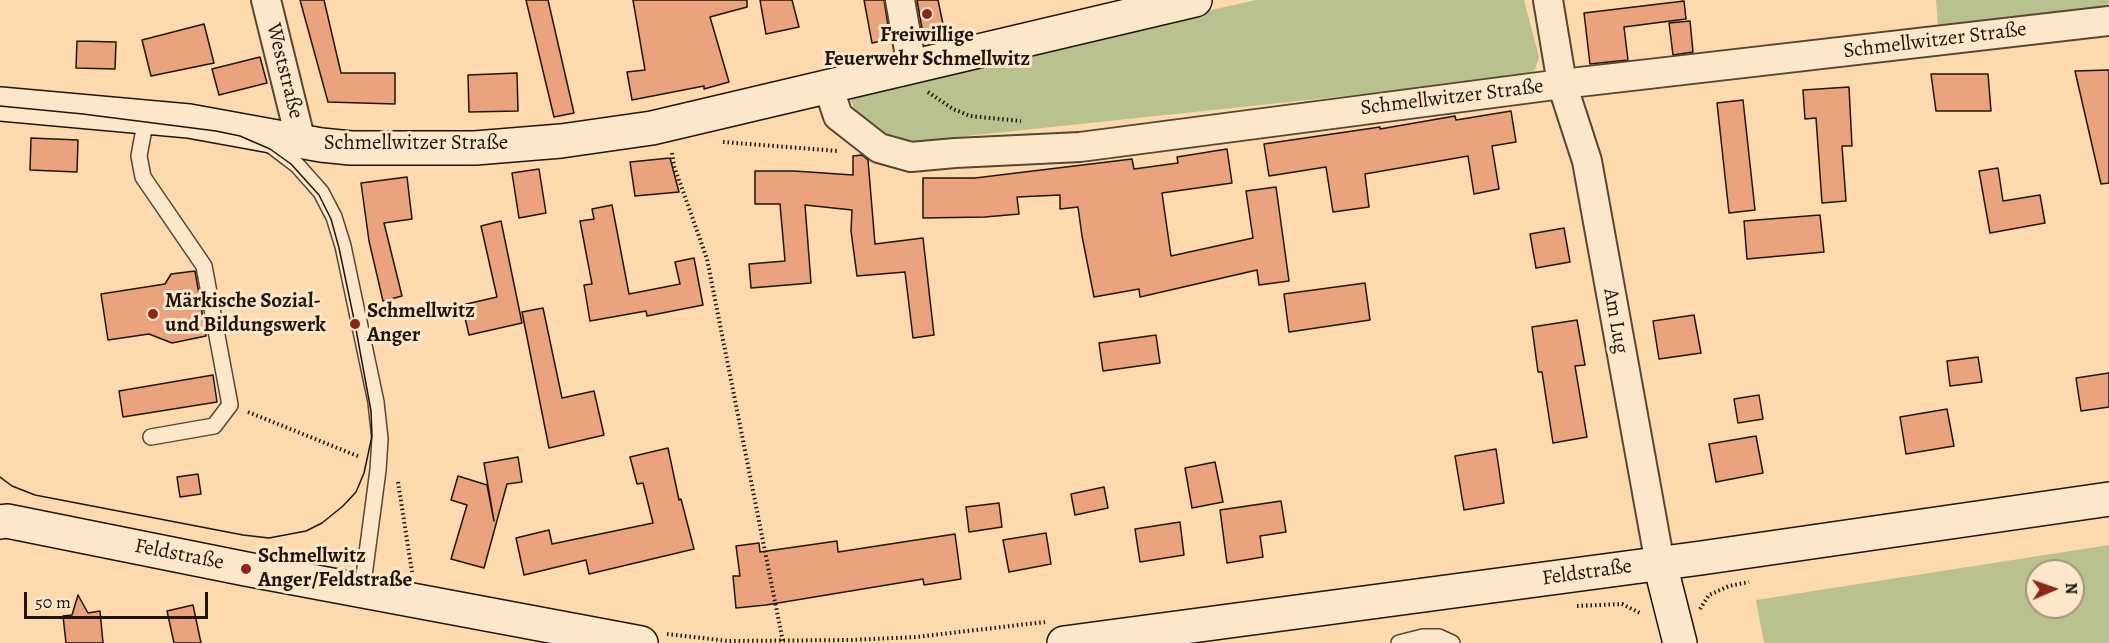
<!DOCTYPE html>
<meta charset="utf-8">
<style>
body{margin:0}
#map{position:relative;width:2109px;height:643px;overflow:hidden;background:#fcdaad;font-family:Alegreya,serif}
canvas{display:block}
.north{position:absolute;left:2025px;top:559px;width:60px;height:60px;box-sizing:border-box;background:#fde7ca;border:2px solid #a4937d;border-radius:50%;rotate:88deg;font-size:16px;font-weight:700;line-height:24px;text-align:center;color:#1f150a}
.north::after{content:'';display:block;margin:auto;width:21px;height:27px;background:#8f2418;clip-path:polygon(50% 0,100% 100%,50% 72%,0 100%)}
.scale{position:absolute;left:24px;top:592px;width:184px;height:27px;box-sizing:border-box;border:3px solid #1f150a;border-top:0;padding-left:8px;font-size:18px;line-height:21px;white-space:nowrap;color:#1f150a;-webkit-text-stroke:4px #fde7ca;paint-order:stroke}
</style>
<div id="map">
<canvas width="2109" height="643"></canvas>
<div class="north">N</div>
<div class="scale">50 m</div>
</div>
<script>
const context = document.querySelector('canvas').getContext('2d');
context.lineJoin = 'round';
function fillPath(path, color) { context.fillStyle = color; context.fill(path, 'evenodd'); }
const shape = rows => new Path2D(rows.map(r => 'M' + r).join(''));
function strokePath(path, color, width, dash) { context.strokeStyle = color; context.lineWidth = width; context.lineCap = dash ? 'butt' : 'round'; context.setLineDash(dash || []); context.stroke(path); }
function write(font, color, halo, rows, align = 'center') {
  context.font = font + ' Alegreya,serif'; context.lineWidth = 6; context.setLineDash([]); context.textBaseline = 'middle'; context.strokeStyle = halo; context.fillStyle = color; for (const [text, x, y, turn = 0] of rows) {
    context.save(); context.translate(x, y); context.rotate((+turn || 0) * Math.PI / 180); context.textAlign = isNaN(turn) ? turn : align; if (halo) context.strokeText(text, 0, 0); context.fillText(text, 0, 0); context.restore();
  }
}
fillPath(shape([
 [1256,0,1524,0,1539,57,1535,70,1526,77,919,141,886,141,858,123,850,96,859,89],
 [1936,0,2109,0,2109,3,2106,6,1938,25],
 [2109,545,2109,643,1764,643,1756,600],
 [2037,571,2073,571,2073,607,2037,607]
]), '#b9c18e');
const building = shape([
 [300,0,324,0,341,73,395,73,395,104,328,102,300,0],
 [526,0,548,0,574,113,554,117,526,0],
 [633,0,747,0,747,7,710,17,729,82,704,89,704,86,632,100,627,72,645,70,633,0],
 [760,0,792,0,799,27,766,34,760,0],
 [864,0,884,0,890,39,872,43,864,0],
 [917,0,938,0,944,29,923,34,917,0],
 [1684,1,1686,19,1624,27,1628,60,1590,64,1584,13,1684,1],
 [1690,21,1693,52,1673,55,1669,23,1690,21],
 [204,24,214,63,151,76,142,40,204,24],
 [77,41,116,42,115,69,76,68,77,41],
 [260,57,267,83,219,95,212,69,260,57],
 [2109,70,2109,183,2101,184,2075,71,2109,70],
 [517,73,518,111,469,112,468,75,517,73],
 [1931,74,1988,74,1991,111,1936,111,1931,74],
 [1849,87,1852,146,1842,146,1846,201,1822,203,1816,118,1805,119,1803,90,1849,87],
 [1743,100,1755,210,1729,213,1717,103,1743,100],
 [1511,111,1516,142,1492,146,1499,189,1474,194,1468,156,1365,174,1369,207,1333,212,1326,167,1269,176,1264,144,1380,127,1380,129,1455,116,1456,120,1511,111],
 [31,138,78,140,77,172,30,170,31,138],
 [1227,149,1232,183,1162,193,1171,256,1253,238,1246,191,1276,187,1289,281,1259,285,1257,270,1140,297,1139,289,1094,297,1082,236,1078,207,1060,209,1060,195,1017,197,1019,214,985,217,923,218,923,178,975,178,1132,159,1134,169,1178,163,1177,157,1227,149],
 [862,155,868,160,875,244,923,238,934,335,913,338,905,272,857,276,851,231,852,210,805,205,811,283,751,288,749,264,785,261,780,204,755,204,755,171,794,171,853,175,853,156,862,155],
 [670,158,679,192,635,196,630,162,670,158],
 [1998,168,2003,201,2040,195,2045,223,1990,233,1979,171,1998,168],
 [539,169,546,213,519,218,512,173,539,169],
 [407,177,412,219,384,223,402,296,383,301,369,241,361,183,407,177],
 [612,205,629,294,680,284,675,262,694,258,703,305,647,316,646,311,590,321,584,285,592,284,580,221,594,219,592,209,612,205],
 [1820,215,1824,252,1747,259,1744,221,1820,215],
 [501,221,522,323,469,335,462,305,497,297,481,226,501,221],
 [1564,228,1570,262,1536,268,1530,234,1564,228],
 [195,271,206,336,172,343,149,334,108,340,101,294,165,284,171,274,195,271],
 [1365,283,1370,320,1289,332,1284,294,1365,283],
 [543,308,562,398,594,391,604,435,549,448,522,312,543,308],
 [1694,315,1701,353,1659,359,1653,321,1694,315],
 [1577,320,1585,365,1575,366,1587,437,1553,443,1542,372,1538,372,1532,327,1577,320],
 [1156,335,1160,363,1103,371,1099,343,1156,335],
 [1978,357,1982,382,1950,386,1947,361,1978,357],
 [2109,373,2109,407,2081,411,2076,378,2109,373],
 [213,375,217,402,123,417,119,391,213,375],
 [1759,395,1763,419,1738,423,1734,399,1759,395],
 [1947,409,1954,446,1906,454,1900,417,1947,409],
 [1756,436,1763,473,1716,482,1709,444,1756,436],
 [668,448,679,500,681,499,694,549,589,574,586,560,524,575,516,538,549,530,552,544,653,523,643,483,637,484,630,457,668,448],
 [1496,449,1504,503,1464,510,1455,456,1496,449],
 [518,457,522,482,507,484,484,568,451,559,467,505,451,500,458,476,487,485,494,521,484,463,518,457],
 [1215,462,1223,502,1192,508,1185,468,1215,462],
 [198,474,201,494,180,497,177,477,198,474],
 [1104,487,1108,508,1075,515,1071,494,1104,487],
 [1281,501,1286,532,1260,536,1263,557,1227,563,1220,510,1281,501],
 [999,503,1002,527,969,532,966,507,999,503],
 [1180,522,1184,555,1140,562,1135,529,1180,522],
 [1046,533,1051,564,1009,572,1003,540,1046,533],
 [955,534,961,579,924,585,923,579,766,605,736,608,733,576,740,576,736,546,759,543,760,552,837,541,838,552,955,534],
 [78,595,88,613,100,611,103,643,66,643,63,616,72,615,78,595],
 [193,605,201,643,174,643,167,611,193,605]
]);
fillPath(building, '#eaa37d');
strokePath(building, '#1f150a', 1.5);
const lane = shape([
 [146,118,139,156,143,177,204,266,230,405,214,426,151,437],
 [268,143,297,165,321,192,334,217,343,246,376,402,380,439,378,470,362,591],
 [1399,643,1423,637,1439,637,1452,643]
]);
const street = shape([
 [266,0,301,142],
 [900,0,912,67],
 [1548,0,1562,84,1587,161,1660,564],
 [828,86,838,116,879,148,911,157,955,153,1080,147,1562,84,2109,21]
]);
const secondary = shape([
 [0,104,189,121,321,145,351,148,475,148,561,141,652,128,1195,0],
 [0,522,7,521,246,569,641,643],
 [1660,564,1680,643],
 [1064,643,1701,558,2109,499]
]);
strokePath(lane, '#564633', 18);
strokePath(street, '#564633', 32);
strokePath(secondary, '#1f150a', 36);
strokePath(shape([
 [928,92,953,109,970,116,1021,121],
 [723,142,838,151],
 [672,153,674,166,707,259,783,642],
 [248,412,360,457],
 [398,482,412,572],
 [1577,606,1622,604,1642,614],
 [1700,609,1709,595,1729,586,1749,582],
 [667,634,728,641,850,640,916,637,1045,622]
]), '#1f150a', 4, [1.5, 3]);
strokePath(lane, '#fde7ca', 15);
strokePath(street, '#fde7ca', 28);
strokePath(secondary, '#fde7ca', 33);
strokePath(shape([
 [0,106,83,114,216,131,240,136,270,149,291,164,319,195,331,219,339,248,355,324,371,411,372,436,364,473,356,492,343,506,322,523,306,531,269,538,243,535,35,495,12,486,0,477]
]), '#1f150a', 1.5);
for (const [x, y, r, color] of [
 [927,14,6,"#8f2418"],
 [153,314,6,"#8f2418"],
 [355,324,6,"#8f2418"],
 [246,569,6,"#8f2418"]
]) { const dot = new Path2D(); dot.arc(x, y, r, 0, 2 * Math.PI); context.fillStyle = color; context.fill(dot); strokePath(dot, '#fde7ca', 2); }
write('bold 21px', '#1f150a', '#fde7ca', [
 ["Freiwillige",927,36,"center"],
 ["Feuerwehr Schmellwitz",927,60,"center"],
 ["Märkische Sozial-",165,302],
 ["und Bildungswerk",165,326],
 ["Schmellwitz",367,312],
 ["Anger",367,336],
 ["Schmellwitz",258,557],
 ["Anger/Feldstraße",258,581]
], 'left');
write('21px', '#1f150a', '#fde7ca', [
 ["Schmellwitzer Straße",1935,41,-7],
 ["Weststraße",284,71,76],
 ["Schmellwitzer Straße",1452,98,-7],
 ["Schmellwitzer Straße",416,144],
 ["Am Lug",1615,321,80],
 ["Feldstraße",179,555,11],
 ["Feldstraße",1587,573,-8]
]);
</script>
